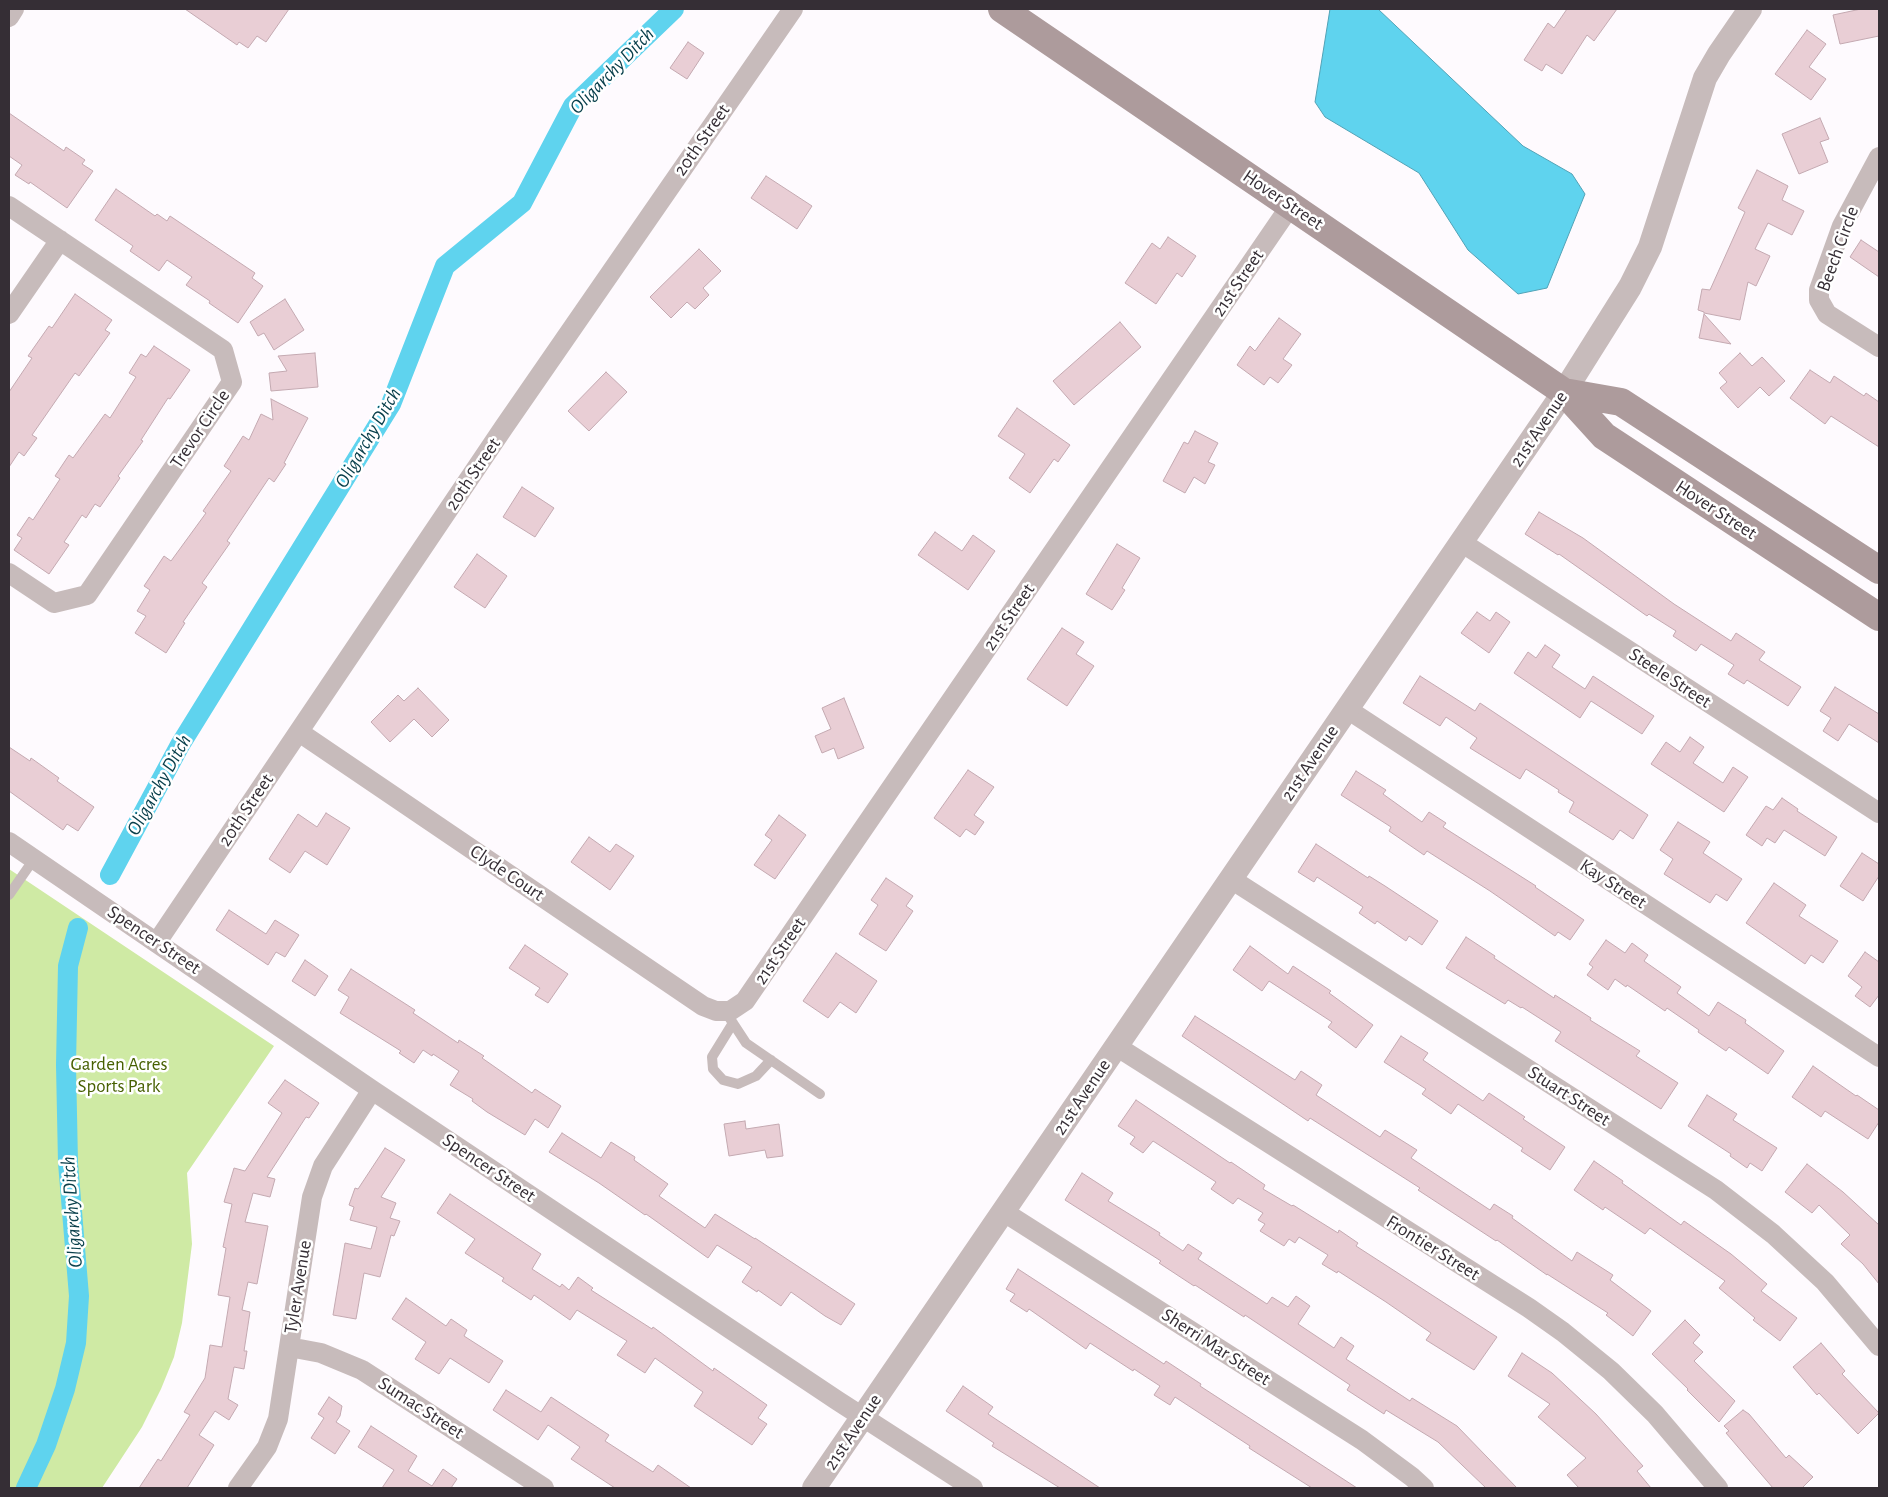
<!DOCTYPE html>
<style>
body{margin:0}
#map{position:relative;width:1888px;height:1497px;overflow:hidden;background:#fefafe;font-family:"Alegreya Sans",sans-serif}
canvas{display:block}
.frame{position:absolute;inset:0;border:10px solid #352e35;pointer-events:none}
</style>
<div id="map">
<canvas width="1888" height="1497"></canvas>
<div class="frame"></div>
</div>
<script>
const context = document.querySelector('canvas').getContext('2d');
context.lineJoin = 'round';
function fillPath(path, color) { context.fillStyle = color; context.fill(path, 'evenodd'); }
const shape = rows => new Path2D(rows.map(r => 'M' + r).join(''));
function strokePath(path, color, width, dash) { context.strokeStyle = color; context.lineWidth = width; context.lineCap = dash ? 'butt' : 'round'; context.setLineDash(dash || []); context.stroke(path); }
function write(font, color, halo, rows, align = 'center') {
  context.font = font + ' "Alegreya Sans",sans-serif'; context.lineWidth = 5; context.setLineDash([]); context.textBaseline = 'middle'; context.strokeStyle = halo; context.fillStyle = color; for (const [text, x, y, turn = 0] of rows) {
    context.save(); context.translate(x, y); context.rotate((+turn || 0) * Math.PI / 180); context.textAlign = isNaN(turn) ? turn : align; if (halo) context.strokeText(text, 0, 0); context.fillText(text, 0, 0); context.restore();
  }
}
fillPath(shape([
 [9,869,274,1046,187,1173,192,1244,182,1323,174,1357,161,1389,142,1427,102,1488,9,1488]
]), '#cfeaa4');
const water = shape([
 [1330,9,1378,9,1523,146,1572,174,1585,194,1547,288,1518,294,1468,250,1419,173,1325,117,1315,102,1330,9]
]);
fillPath(water, '#5fd3ee');
strokePath(water, '#52a2b6', 1);
strokePath(shape([
 [110,875,180,745,391,404,445,266,522,203,573,106,674,9],
 [26,1488,46,1445,65,1389,76,1343,79,1296,68,1163,66,1065,68,966,78,928]
]), '#5fd3ee', 20);
const building = shape([
 [185,9,289,9,266,42,257,36,248,48,239,42,237,45,185,9],
 [1567,9,1617,9,1594,41,1587,35,1562,74,1546,64,1542,71,1524,60,1548,23,1554,28,1567,9],
 [1861,9,1879,9,1879,36,1840,44,1833,15,1861,9],
 [1807,30,1826,44,1809,67,1826,79,1811,100,1775,74,1807,30],
 [688,42,704,53,687,79,670,68,688,42],
 [9,113,64,151,66,147,85,160,82,164,93,171,67,208,30,182,29,184,15,175,22,165,9,156,9,113],
 [1820,118,1829,139,1820,142,1828,162,1799,174,1782,134,1820,118],
 [1757,170,1788,186,1782,200,1804,211,1792,235,1768,223,1755,249,1770,256,1756,286,1748,282,1740,320,1704,313,1704,312,1698,310,1702,289,1710,290,1745,212,1738,208,1757,170],
 [766,176,812,206,797,229,751,198,766,176],
 [116,189,155,216,157,214,167,221,170,216,255,273,252,278,263,286,238,323,209,303,210,301,186,285,192,277,167,260,159,271,130,251,133,246,95,220,116,189],
 [1168,237,1196,256,1182,277,1177,273,1156,304,1125,283,1152,243,1160,249,1168,237],
 [1861,240,1879,252,1879,277,1850,257,1861,240],
 [699,249,721,271,703,288,709,295,695,309,687,302,671,318,650,297,699,249],
 [75,294,112,320,105,330,110,333,79,376,75,373,32,435,37,438,24,456,19,452,9,467,9,392,32,358,28,356,49,326,52,328,75,294],
 [285,299,304,330,274,350,264,333,258,336,250,322,285,299],
 [1704,314,1731,344,1699,338,1704,314],
 [1279,318,1301,334,1283,359,1292,365,1278,383,1270,377,1264,385,1237,365,1250,346,1255,351,1279,318],
 [1120,322,1141,347,1074,405,1053,381,1120,322],
 [154,346,190,370,170,399,168,398,141,440,143,441,118,476,120,478,100,507,95,504,86,518,82,515,64,542,69,545,49,574,14,550,22,538,17,535,29,517,33,520,60,479,55,476,69,455,73,458,105,414,110,418,136,377,129,373,141,354,146,357,154,346],
 [315,353,318,387,271,391,269,373,287,371,278,356,315,353],
 [1740,353,1752,366,1762,357,1785,381,1769,396,1760,387,1738,408,1720,388,1727,382,1719,373,1740,353],
 [1810,370,1830,383,1834,376,1864,396,1866,393,1879,402,1879,447,1831,416,1825,424,1790,398,1810,370],
 [606,372,627,392,589,431,568,411,606,372],
 [271,399,308,418,284,463,286,464,274,482,269,478,227,541,230,543,202,583,207,587,183,622,185,623,166,653,135,633,146,616,137,611,150,590,144,586,164,556,171,561,206,513,203,511,231,471,224,466,243,436,249,440,261,414,273,420,271,399],
 [1017,408,1070,445,1058,462,1054,459,1030,493,1009,478,1025,454,998,436,1017,408],
 [1195,431,1218,443,1208,462,1215,465,1205,484,1194,477,1185,493,1163,481,1184,442,1188,444,1195,431],
 [522,487,554,508,535,537,503,517,522,487],
 [1539,512,1583,538,1674,604,1731,641,1736,633,1765,652,1759,660,1801,687,1788,706,1747,680,1744,684,1728,674,1734,665,1701,644,1696,651,1673,636,1676,631,1649,614,1647,616,1559,554,1558,555,1525,534,1539,512],
 [935,532,962,551,973,535,995,551,968,590,918,555,935,532],
 [1117,544,1140,558,1122,588,1125,590,1112,610,1086,594,1117,544],
 [477,554,507,576,485,608,454,587,477,554],
 [1477,612,1490,621,1496,612,1510,622,1489,653,1461,633,1477,612],
 [1062,628,1084,642,1076,654,1094,666,1067,706,1027,679,1062,628],
 [1545,645,1560,655,1552,667,1585,689,1593,676,1654,716,1642,734,1591,701,1580,718,1514,673,1528,652,1536,658,1545,645],
 [1420,676,1475,711,1480,703,1648,815,1633,839,1620,830,1613,840,1569,812,1574,802,1558,792,1559,790,1526,769,1520,779,1470,748,1477,738,1446,717,1440,726,1403,703,1420,676],
 [1835,687,1879,714,1879,743,1849,724,1838,741,1823,731,1831,718,1820,711,1835,687],
 [418,688,449,720,432,737,414,719,390,742,371,722,398,695,404,701,418,688],
 [844,698,864,748,838,759,834,748,822,753,815,736,831,729,822,708,844,698],
 [1690,737,1704,747,1693,763,1723,783,1733,767,1748,777,1724,812,1651,764,1666,742,1680,752,1690,737],
 [9,747,30,761,31,758,59,778,57,781,94,807,78,831,67,824,63,830,9,791,9,747],
 [968,770,994,787,974,815,984,822,975,835,966,829,960,837,934,818,968,770],
 [1356,771,1386,790,1383,794,1422,822,1429,812,1446,823,1443,827,1536,886,1535,887,1584,920,1570,940,1558,932,1555,936,1490,891,1427,851,1424,855,1389,831,1391,827,1341,795,1356,771],
 [1782,798,1798,809,1797,811,1837,837,1825,856,1784,830,1775,843,1767,838,1762,846,1746,835,1766,806,1773,810,1782,798],
 [326,813,350,828,327,865,305,851,290,873,269,859,298,814,317,827,326,813],
 [779,815,806,835,775,879,754,865,772,840,765,835,779,815],
 [1678,822,1710,842,1703,853,1742,879,1727,901,1716,894,1710,903,1664,874,1673,859,1660,850,1678,822],
 [589,837,610,852,616,844,634,856,610,890,571,862,589,837],
 [1316,844,1368,878,1369,876,1385,886,1438,921,1422,945,1409,936,1406,941,1377,921,1375,924,1359,913,1363,907,1317,877,1314,882,1298,872,1316,844],
 [1862,853,1879,864,1879,876,1863,901,1840,886,1862,853],
 [886,878,913,896,906,906,913,911,886,951,859,934,878,905,871,900,886,878],
 [1774,883,1806,905,1799,916,1838,941,1823,963,1811,955,1805,964,1746,923,1774,883],
 [229,910,266,934,275,920,299,935,285,957,276,952,268,965,216,930,229,910],
 [1466,937,1495,956,1494,958,1554,998,1555,995,1591,1018,1590,1020,1640,1051,1636,1056,1678,1083,1661,1109,1555,1041,1561,1032,1522,1007,1521,1008,1508,1000,1505,1004,1446,968,1466,937],
 [1606,940,1625,953,1632,943,1648,955,1644,961,1681,987,1677,993,1709,1016,1718,1002,1746,1020,1745,1023,1784,1051,1768,1074,1729,1047,1726,1051,1698,1032,1699,1030,1667,1008,1665,1011,1627,985,1626,987,1615,979,1608,990,1587,975,1593,967,1589,964,1606,940],
 [525,945,568,974,548,1003,535,995,540,988,509,968,525,945],
 [1250,946,1288,974,1293,966,1331,991,1329,993,1373,1025,1356,1048,1328,1027,1332,1022,1269,981,1262,991,1233,970,1250,946],
 [1865,952,1879,962,1879,995,1870,1007,1855,996,1862,987,1848,976,1865,952],
 [836,953,877,981,856,1013,840,1002,828,1018,803,1001,836,953],
 [305,960,328,976,315,996,292,981,305,960],
 [351,969,415,1010,413,1013,458,1043,459,1040,484,1056,482,1058,532,1093,535,1089,561,1106,548,1128,535,1119,525,1135,487,1112,472,1101,473,1099,450,1085,459,1071,433,1054,432,1056,423,1050,414,1063,399,1053,401,1051,340,1013,349,997,338,990,351,969],
 [1195,1016,1295,1080,1301,1071,1322,1085,1316,1095,1380,1137,1385,1130,1417,1150,1411,1158,1490,1210,1494,1204,1513,1216,1512,1218,1572,1261,1577,1252,1613,1275,1610,1280,1651,1311,1633,1336,1606,1315,1608,1313,1547,1274,1547,1275,1497,1240,1496,1241,1418,1190,1420,1188,1310,1118,1308,1121,1182,1036,1195,1016],
 [1401,1036,1428,1053,1423,1060,1483,1101,1489,1093,1525,1117,1523,1119,1565,1147,1550,1170,1521,1151,1523,1148,1458,1104,1451,1114,1422,1094,1426,1089,1384,1062,1401,1036],
 [1813,1066,1856,1096,1857,1095,1879,1110,1879,1122,1868,1139,1825,1111,1821,1117,1792,1097,1813,1066],
 [285,1080,319,1103,309,1118,306,1117,267,1177,275,1179,270,1197,253,1193,245,1222,268,1226,257,1284,248,1282,242,1310,250,1312,244,1351,247,1351,244,1369,234,1367,228,1399,238,1405,229,1420,215,1411,199,1435,214,1445,187,1488,139,1488,158,1459,161,1461,190,1415,184,1412,205,1378,210,1345,222,1347,230,1297,218,1295,226,1248,223,1247,232,1204,224,1202,234,1168,245,1171,282,1113,268,1103,285,1080],
 [1707,1095,1737,1114,1733,1120,1777,1148,1762,1171,1750,1163,1747,1168,1730,1156,1731,1154,1688,1126,1707,1095],
 [1136,1100,1230,1163,1231,1162,1265,1185,1263,1189,1292,1206,1293,1205,1338,1233,1339,1230,1358,1243,1356,1246,1497,1337,1474,1370,1426,1340,1431,1333,1386,1302,1338,1271,1337,1273,1322,1264,1328,1255,1299,1237,1295,1243,1289,1239,1284,1246,1260,1231,1265,1224,1258,1220,1263,1213,1238,1198,1233,1204,1211,1189,1216,1182,1153,1141,1143,1153,1130,1144,1135,1137,1118,1126,1136,1100],
 [745,1121,746,1129,779,1124,783,1156,767,1158,765,1150,729,1156,724,1124,745,1121],
 [562,1133,601,1158,611,1142,635,1157,634,1160,668,1184,659,1196,705,1228,715,1214,755,1239,755,1238,855,1304,841,1325,825,1316,791,1292,781,1306,758,1290,757,1292,742,1282,752,1267,717,1245,708,1258,646,1214,645,1215,599,1183,549,1152,562,1133],
 [385,1148,405,1160,381,1197,396,1203,390,1218,400,1221,394,1236,391,1235,380,1277,364,1273,356,1319,333,1315,345,1243,371,1249,377,1227,350,1220,354,1207,349,1205,355,1188,358,1189,385,1148],
 [1594,1161,1623,1181,1622,1183,1681,1225,1684,1221,1731,1254,1767,1284,1761,1291,1797,1318,1780,1341,1753,1320,1755,1318,1719,1288,1725,1281,1650,1228,1645,1234,1605,1207,1603,1210,1574,1190,1594,1161],
 [1807,1164,1843,1192,1879,1225,1879,1284,1863,1264,1841,1244,1850,1235,1819,1205,1812,1213,1785,1192,1807,1164],
 [1082,1173,1113,1193,1108,1201,1160,1233,1159,1235,1183,1251,1188,1244,1202,1253,1198,1259,1267,1304,1272,1297,1288,1307,1296,1296,1310,1306,1298,1324,1334,1348,1341,1337,1354,1346,1346,1359,1410,1401,1412,1398,1457,1426,1517,1488,1486,1488,1438,1442,1386,1410,1384,1414,1347,1390,1350,1385,1245,1315,1244,1317,1195,1285,1194,1286,1159,1263,1161,1261,1065,1200,1082,1173],
 [450,1194,541,1254,532,1269,560,1287,562,1284,569,1290,578,1277,593,1288,591,1290,652,1329,653,1327,713,1371,714,1368,767,1405,758,1418,767,1424,752,1445,694,1406,703,1392,655,1358,645,1373,617,1355,627,1341,577,1310,570,1320,534,1295,531,1300,502,1281,504,1278,465,1253,475,1239,437,1213,450,1194],
 [1018,1269,1164,1364,1166,1361,1201,1384,1200,1386,1357,1488,1312,1488,1249,1448,1250,1446,1175,1397,1170,1405,1154,1395,1160,1386,1134,1369,1133,1371,1090,1343,1086,1349,1029,1309,1027,1312,1010,1301,1015,1294,1006,1289,1018,1269],
 [406,1298,446,1326,451,1319,467,1330,464,1336,503,1361,489,1383,450,1358,439,1374,415,1359,426,1342,392,1319,406,1298],
 [1685,1320,1700,1335,1693,1343,1703,1352,1694,1361,1735,1401,1719,1422,1687,1390,1688,1389,1652,1354,1685,1320],
 [1821,1343,1845,1371,1842,1374,1879,1413,1858,1434,1819,1393,1817,1395,1793,1367,1821,1343],
 [1522,1353,1552,1373,1596,1414,1643,1466,1637,1471,1651,1488,1579,1488,1567,1475,1586,1458,1538,1417,1550,1404,1508,1376,1522,1353],
 [963,1386,993,1407,988,1414,1100,1488,1060,1488,992,1446,994,1443,946,1411,963,1386],
 [506,1390,541,1412,551,1397,609,1435,605,1441,653,1472,658,1465,691,1488,615,1488,571,1459,580,1447,548,1425,538,1440,493,1410,506,1390],
 [329,1397,342,1406,340,1416,336,1422,350,1431,335,1454,311,1438,324,1418,318,1414,329,1397],
 [1743,1410,1749,1414,1786,1458,1789,1455,1813,1477,1802,1488,1773,1488,1726,1433,1729,1431,1724,1426,1743,1410],
 [371,1426,417,1456,408,1471,432,1486,443,1469,457,1479,451,1488,382,1488,394,1470,358,1447,371,1426]
]);
fillPath(building, '#e9ced5');
strokePath(building, '#c4a9b1', 1);
strokePath(shape([
 [9,895,34,859],
 [725,1011,746,1043,820,1094],
 [733,1023,712,1057,713,1069,723,1080,738,1084,756,1076,771,1060]
]), '#c7bbbb', 10);
strokePath(shape([
 [9,17,14,9],
 [1879,157,1842,226,1819,290,1819,300,1827,314,1879,347],
 [9,206,223,350,232,382,87,595,54,603,9,573],
 [9,314,60,240],
 [1461,542,1879,813],
 [1347,709,1879,1057],
 [299,732,703,1006,716,1011,730,1011,745,1001,1291,205],
 [9,842,372,1090,838,1401,973,1488],
 [1231,879,1716,1190,1773,1234,1825,1282,1879,1346],
 [157,942,504,427,793,9],
 [1116,1046,1529,1308,1563,1332,1611,1371,1655,1414,1718,1488],
 [1004,1212,1362,1440,1412,1477,1424,1488],
 [289,1347,321,1353,362,1370,544,1488],
 [238,1488,267,1447,278,1419,312,1197,323,1166,372,1090]
]), '#c7bbbb', 20);
strokePath(shape([
 [814,1488,1564,392,1630,287,1650,247,1705,78,1719,54,1750,9]
]), '#c7bbbb', 24);
strokePath(shape([
 [1002,9,1564,392,1604,436,1879,617],
 [1564,392,1621,402,1879,570]
]), '#ad9b9c', 28);
write('19px', '#352e35', '#fff', [
 ["20th Street",702,140,-55],
 ["Hover Street",1283,200,34],
 ["Beech Circle",1838,249,-70],
 ["21st Street",1238,283,-56],
 ["Trevor Circle",200,429,-56],
 ["21st Avenue",1539,429,-56],
 ["20th Street",473,474,-56],
 ["Hover Street",1716,510,33],
 ["21st Street",1009,617,-56],
 ["Steele Street",1670,678,33],
 ["21st Avenue",1310,763,-56],
 ["20th Street",246,810,-56],
 ["Clyde Court",507,873,34],
 ["Kay Street",1613,884,33],
 ["Spencer Street",154,940,34],
 ["21st Street",780,951,-56],
 ["Stuart Street",1569,1096,33],
 ["21st Avenue",1082,1097,-56],
 ["Spencer Street",489,1168,34],
 ["Frontier Street",1433,1248,32],
 ["Tyler Avenue",298,1287,-81],
 ["Sherri Mar Street",1216,1347,33],
 ["Sumac Street",421,1408,33],
 ["21st Avenue",853,1432,-56]
]);
write('19px', '#476002', '#fff', [
 ["Garden Acres",119,1064],
 ["Sports Park",119,1086]
]);
write('italic 20px', '#0a404c', '#fff', [
 ["Oligarchy Ditch",612,71,-46],
 ["Oligarchy Ditch",368,438,-60],
 ["Oligarchy Ditch",159,785,-61],
 ["Oligarchy Ditch",72,1212,-94]
]);
</script>
